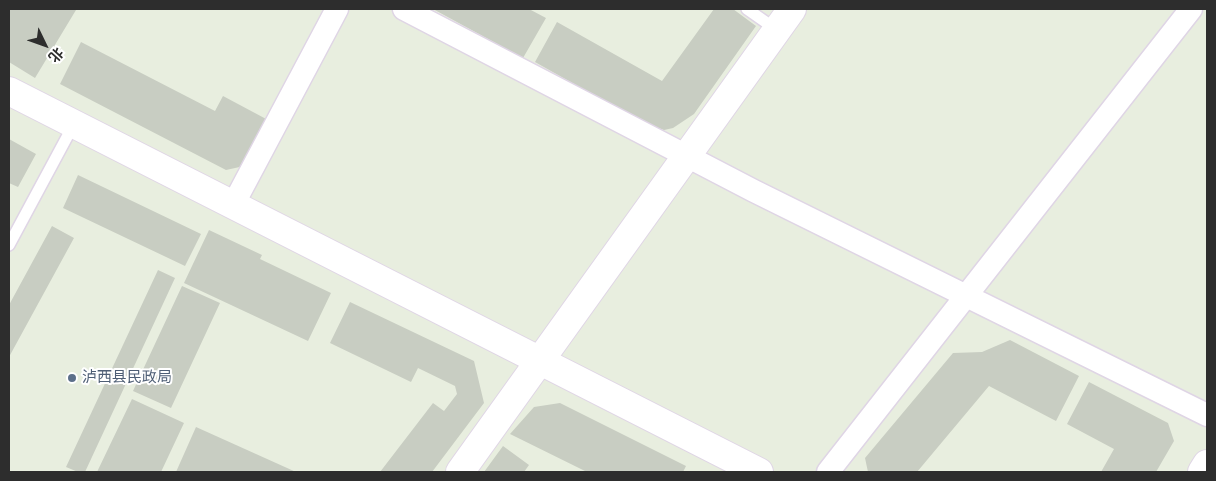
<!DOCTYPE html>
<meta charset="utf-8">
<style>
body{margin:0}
#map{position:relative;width:1216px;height:481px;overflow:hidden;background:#e8eedf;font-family:"Space Grotesk","Noto Sans SC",sans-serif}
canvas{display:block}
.frame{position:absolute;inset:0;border:10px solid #2d2d2d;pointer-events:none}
.north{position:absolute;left:20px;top:20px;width:50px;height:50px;-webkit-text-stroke:4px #fff;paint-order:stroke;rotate:132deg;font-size:14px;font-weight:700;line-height:20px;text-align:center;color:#2d2d2d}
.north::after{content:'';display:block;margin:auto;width:18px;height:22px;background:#2d2d2d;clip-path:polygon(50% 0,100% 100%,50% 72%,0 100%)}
</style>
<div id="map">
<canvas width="1216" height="481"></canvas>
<div class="frame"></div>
<div class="north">北</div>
</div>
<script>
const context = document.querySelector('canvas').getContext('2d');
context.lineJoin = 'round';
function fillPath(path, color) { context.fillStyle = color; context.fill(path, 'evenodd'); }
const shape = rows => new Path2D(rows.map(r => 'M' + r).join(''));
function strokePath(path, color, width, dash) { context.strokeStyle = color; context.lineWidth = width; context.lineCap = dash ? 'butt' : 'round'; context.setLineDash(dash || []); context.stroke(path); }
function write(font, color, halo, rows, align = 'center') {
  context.font = font + ' "Space Grotesk","Noto Sans SC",sans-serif'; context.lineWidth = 4; context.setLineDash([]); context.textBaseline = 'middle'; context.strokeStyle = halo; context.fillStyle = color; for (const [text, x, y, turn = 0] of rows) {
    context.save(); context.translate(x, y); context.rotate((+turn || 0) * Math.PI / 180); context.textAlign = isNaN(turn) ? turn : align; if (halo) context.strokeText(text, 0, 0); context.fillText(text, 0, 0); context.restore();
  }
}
fillPath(shape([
 [9,9,76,10,35,78,9,62],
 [433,9,529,9,546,18,523,58],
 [714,9,733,9,756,26,694,114,673,128,664,130,645,124,535,62,557,22,662,81],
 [81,42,215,111,223,96,268,120,244,166,226,170,60,84],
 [9,139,36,154,18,187,9,183],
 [78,175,201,234,185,266,63,208],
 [52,226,74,238,9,357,9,305],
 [209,230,262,255,260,259,331,293,308,341,184,283],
 [158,270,175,278,85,472,78,472,66,467],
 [182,286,220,303,171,408,133,391],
 [350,302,474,361,484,403,432,472,380,472,433,403,444,411,457,394,455,386,418,368,411,382,330,343],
 [1010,340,1079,376,1056,421,989,386,917,472,868,472,865,458,953,353,982,352],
 [1089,382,1168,423,1174,441,1156,472,1101,472,1114,449,1067,424],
 [132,399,184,423,161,472,97,472],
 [560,403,686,466,683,472,587,472,510,434,534,407],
 [196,427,296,472,176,472],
 [503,446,529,465,524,472,484,472]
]), '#c8cdc2');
const service = shape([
 [747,9,777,30],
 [9,245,74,124]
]);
const minor = shape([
 [404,9,754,191,1207,415],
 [233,205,337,9],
 [828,472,1191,9]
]);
const tertiary = shape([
 [9,91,759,472],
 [460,472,792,9],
 [1202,472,1207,464]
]);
strokePath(service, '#dfd5e5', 14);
strokePath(minor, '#dfd5e5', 25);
strokePath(tertiary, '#dfd5e5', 30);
strokePath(service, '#fff', 11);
strokePath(minor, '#fff', 22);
strokePath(tertiary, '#fff', 28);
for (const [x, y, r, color] of [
 [72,378,5,"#5c6f8a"]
]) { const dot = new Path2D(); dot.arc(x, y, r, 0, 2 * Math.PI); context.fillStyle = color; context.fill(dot); strokePath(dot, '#fff', 2); }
write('15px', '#4e5e75', '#fff', [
 ["泸西县民政局",82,378]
], 'left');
</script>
